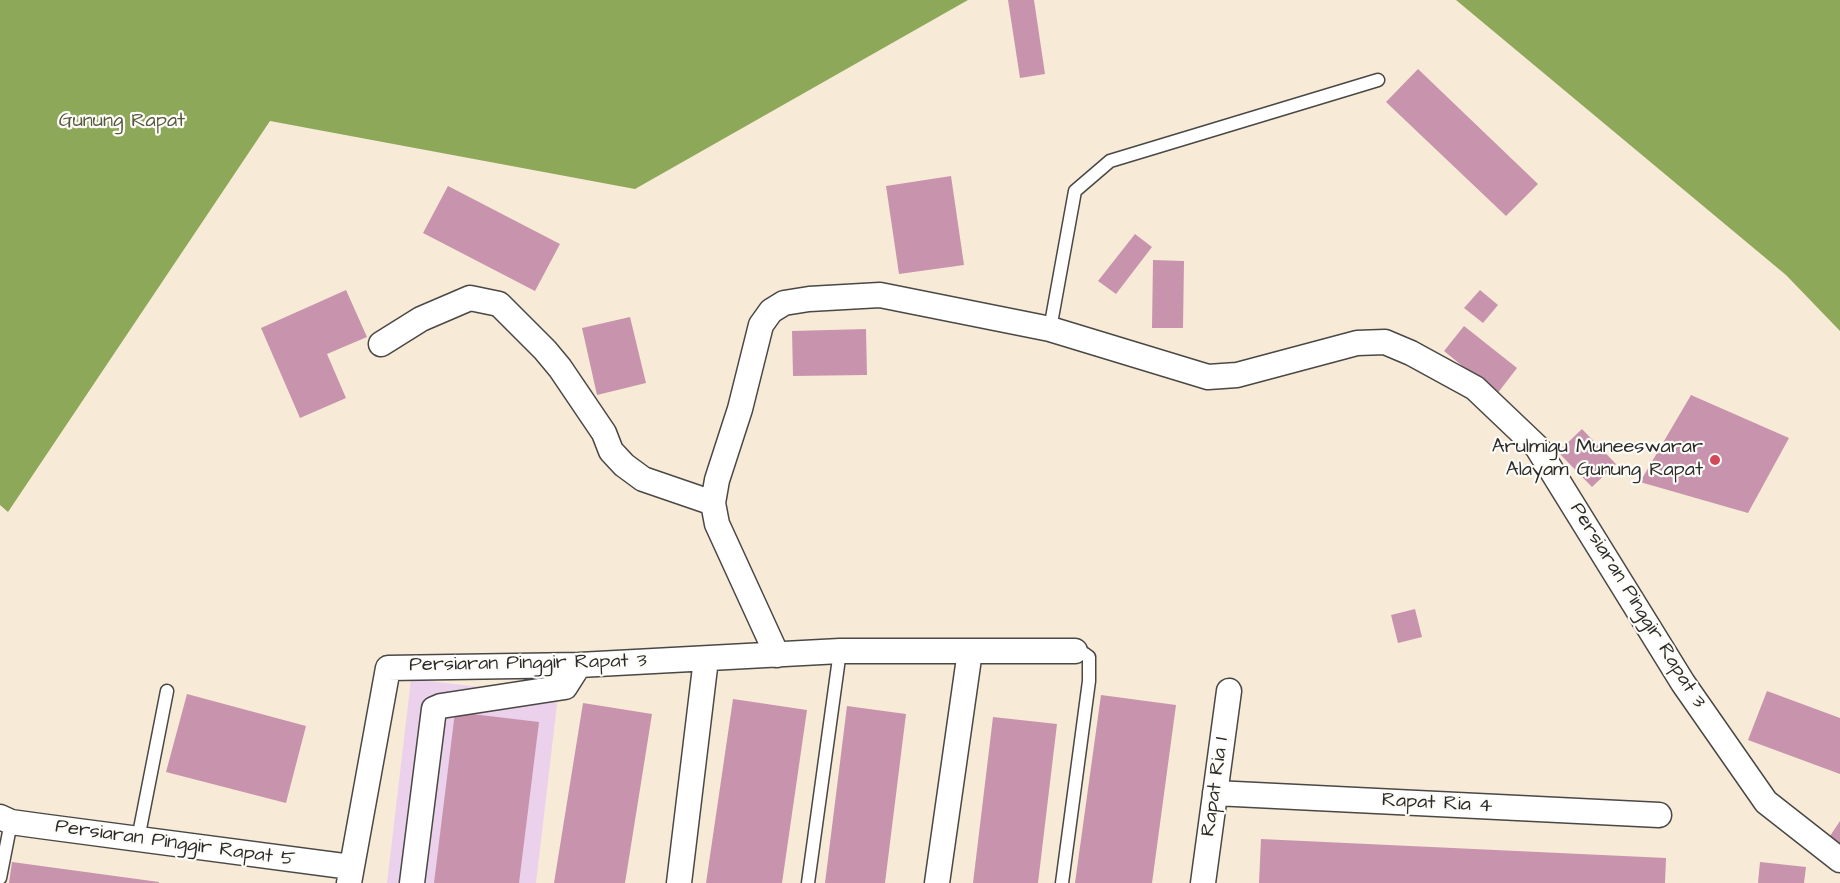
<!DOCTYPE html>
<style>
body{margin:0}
canvas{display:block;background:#f7ead7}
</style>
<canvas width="1840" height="883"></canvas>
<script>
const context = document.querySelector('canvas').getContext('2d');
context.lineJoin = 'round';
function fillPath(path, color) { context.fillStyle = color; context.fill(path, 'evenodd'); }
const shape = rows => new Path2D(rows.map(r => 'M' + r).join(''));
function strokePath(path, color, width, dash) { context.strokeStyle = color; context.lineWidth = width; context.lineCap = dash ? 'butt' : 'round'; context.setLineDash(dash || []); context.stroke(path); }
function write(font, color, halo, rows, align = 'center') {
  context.font = font + ' "Architects Daughter",sans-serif'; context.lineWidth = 4.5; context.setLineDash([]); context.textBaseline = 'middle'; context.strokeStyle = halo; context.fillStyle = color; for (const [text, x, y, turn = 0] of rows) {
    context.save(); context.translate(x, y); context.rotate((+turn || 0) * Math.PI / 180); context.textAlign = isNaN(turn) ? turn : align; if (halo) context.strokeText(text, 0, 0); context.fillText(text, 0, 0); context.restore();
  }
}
fillPath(shape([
 [411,679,558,696,536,883,387,883]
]), '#ebd1eb');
fillPath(shape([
 [0,0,968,0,635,189,270,121,8,512,0,505],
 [1456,0,1840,0,1840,331,1786,275]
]), '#8ea85a');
fillPath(shape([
 [1008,0,1034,0,1045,74,1020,78],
 [1418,69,1538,184,1506,216,1386,102],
 [951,176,964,265,899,274,886,186],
 [448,186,560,244,535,291,423,233],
 [1135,234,1152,247,1116,294,1098,281],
 [1153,260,1184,261,1183,328,1152,328],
 [346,290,367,337,327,354,346,398,300,418,261,328],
 [1480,290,1498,305,1483,323,1464,308],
 [630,317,646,383,597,395,582,328],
 [1464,326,1517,368,1497,394,1444,351],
 [866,329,867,375,793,376,792,331],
 [1691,395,1789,438,1748,513,1640,482],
 [1582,429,1616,464,1592,487,1558,452],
 [1415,609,1422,637,1398,643,1391,615],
 [1767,691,1840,718,1840,774,1748,740],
 [187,694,306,726,286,803,166,772],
 [1101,695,1176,705,1152,883,1075,883],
 [733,699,807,710,782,883,706,883],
 [583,703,652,714,625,883,554,883],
 [847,706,906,714,885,883,825,883],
 [455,712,539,722,519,883,434,883],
 [993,717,1057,724,1038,883,973,883],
 [1840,821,1840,846,1828,839],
 [1261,839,1666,858,1665,883,1259,883],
 [12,862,159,882,159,883,9,883],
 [1760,862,1806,867,1804,883,1758,883]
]), '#c894ad');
const lane = shape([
 [1050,329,1075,191,1110,161,1378,80],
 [138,839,167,691],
 [0,878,11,822],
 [808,883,840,651],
 [1062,883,1089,681,1089,657,1085,654,1075,651]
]);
const street = shape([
 [381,344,421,319,470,298,499,304,545,350,560,368,604,433,611,451,624,465,643,479,713,503],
 [777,655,717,524,713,503,717,480,740,409,761,325,771,311,784,303,809,299,880,295,1050,329,1208,377,1237,375,1357,343,1385,342,1411,353,1475,388,1537,447,1683,683,1766,802,1840,860],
 [1215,793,1659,815],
 [0,817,11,822,40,826,351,867],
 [349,883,388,668,579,665,840,651,1075,651],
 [412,883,434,709,441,706,565,687,579,665],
 [679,883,706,659],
 [937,883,970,651],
 [1203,883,1229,691]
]);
strokePath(lane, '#4a4845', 15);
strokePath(street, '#4a4845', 27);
strokePath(lane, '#fff', 12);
strokePath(street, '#fff', 24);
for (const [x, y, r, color] of [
 [1715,460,6,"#d1495b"]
]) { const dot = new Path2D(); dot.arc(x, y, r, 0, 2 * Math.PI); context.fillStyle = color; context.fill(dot); strokePath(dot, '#fdfcf7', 2); }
write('20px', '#54583c', '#fdfcf7', [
 ["Gunung Rapat",122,122]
]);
write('20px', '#2b2b2b', '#fdfcf7', [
 ["Arulmigu Muneeswarar",1703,448],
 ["Alayam Gunung Rapat",1703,471]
], 'right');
write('20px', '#2b2b2b', '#fdfcf7', [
 ["Persiaran Pinggir Rapat 3",1637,606,58],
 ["Persiaran Pinggir Rapat 3",528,664,-1],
 ["Rapat Ria 1",1216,787,-82],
 ["Rapat Ria 4",1437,804,3],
 ["Persiaran Pinggir Rapat 5",175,844,8]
]);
</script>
